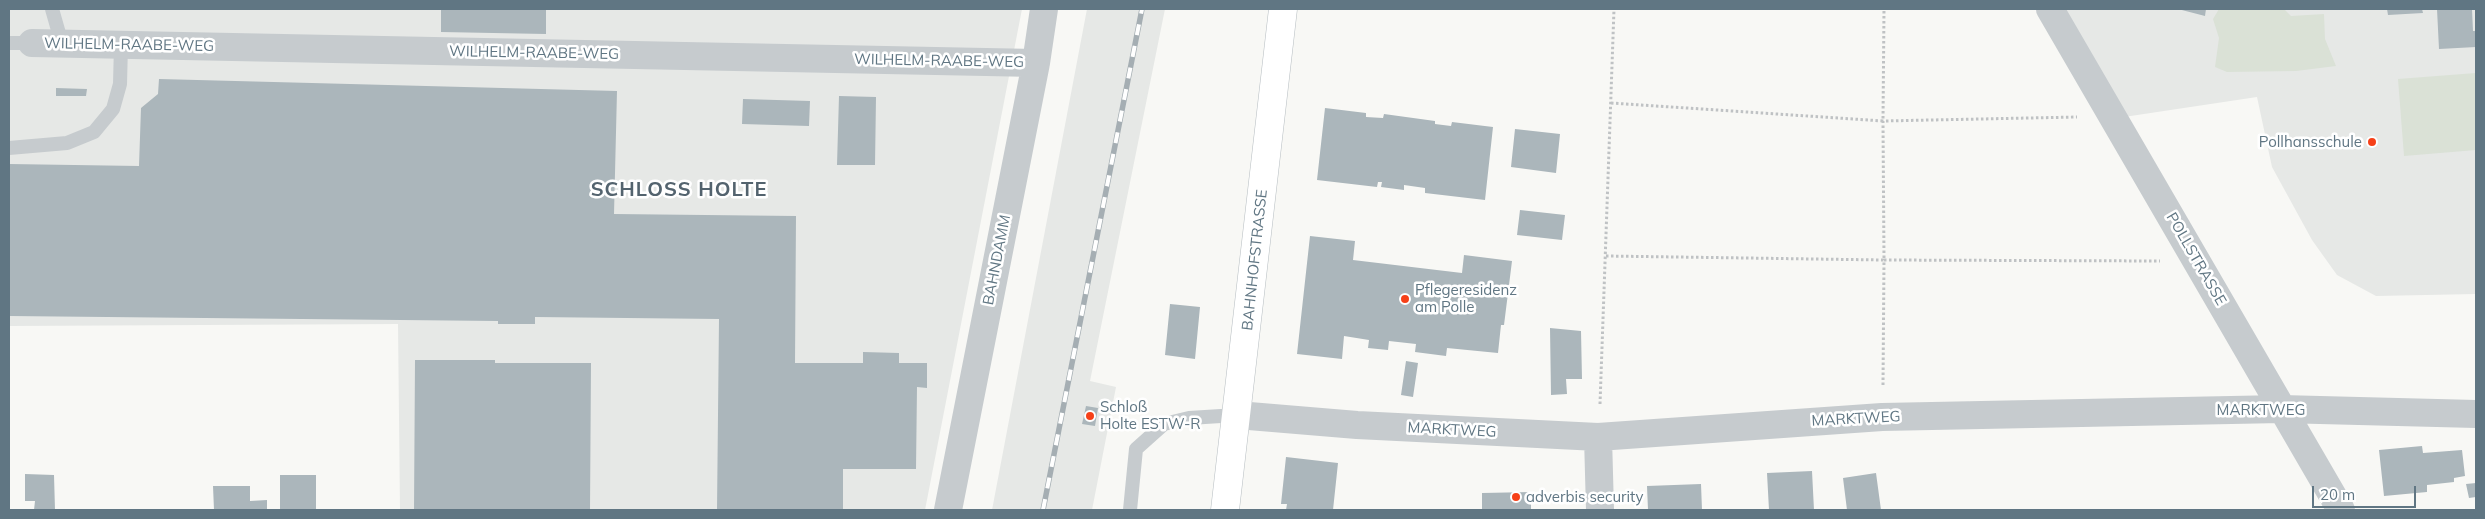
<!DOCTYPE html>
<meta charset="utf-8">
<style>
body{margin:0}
#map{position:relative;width:2485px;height:519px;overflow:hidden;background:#f8f8f5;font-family:Mulish,sans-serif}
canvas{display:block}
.frame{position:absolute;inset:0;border:10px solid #607683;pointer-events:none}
.scale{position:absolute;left:2312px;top:486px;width:104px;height:22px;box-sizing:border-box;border:2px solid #607683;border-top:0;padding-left:6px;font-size:15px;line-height:18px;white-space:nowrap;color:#607683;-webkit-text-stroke:4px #fff;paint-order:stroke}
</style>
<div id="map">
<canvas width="2485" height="519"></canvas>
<div class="frame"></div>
<div class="scale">20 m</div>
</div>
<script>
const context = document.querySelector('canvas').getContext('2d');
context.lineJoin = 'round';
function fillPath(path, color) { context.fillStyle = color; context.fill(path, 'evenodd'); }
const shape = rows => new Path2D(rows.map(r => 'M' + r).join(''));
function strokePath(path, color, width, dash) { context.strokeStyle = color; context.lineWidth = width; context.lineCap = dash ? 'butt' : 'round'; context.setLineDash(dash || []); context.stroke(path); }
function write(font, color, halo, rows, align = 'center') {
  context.font = font + ' Mulish,sans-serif'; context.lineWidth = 5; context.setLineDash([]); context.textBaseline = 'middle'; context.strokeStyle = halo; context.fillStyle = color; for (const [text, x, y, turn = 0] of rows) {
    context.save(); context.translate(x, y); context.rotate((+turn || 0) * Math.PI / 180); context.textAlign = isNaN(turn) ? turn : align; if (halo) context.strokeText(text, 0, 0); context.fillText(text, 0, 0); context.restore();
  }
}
fillPath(shape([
 [9,9,1022,9,925,510,400,510,398,324,9,326],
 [1087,9,1165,9,1090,381,1116,387,1092,510,992,510],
 [2061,9,2476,9,2476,294,2376,296,2337,275,2312,240,2272,167,2257,97,2124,117]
]), '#e6e8e6');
fillPath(shape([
 [2219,9,2284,9,2291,16,2324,14,2325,39,2336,66,2296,71,2227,72,2215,67,2219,38,2213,19],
 [2476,73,2476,150,2404,156,2398,79]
]), '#dae1d6');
fillPath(shape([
 [441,9,546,9,546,34,441,32],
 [2178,9,2206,9,2205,16],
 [2387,9,2422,9,2423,13,2388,15],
 [2437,9,2472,9,2473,31,2476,31,2476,47,2439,49],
 [159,79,617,91,614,214,796,216,795,363,863,363,863,352,899,353,899,363,927,363,927,388,917,387,916,469,843,469,843,510,717,510,719,319,535,317,535,324,498,324,498,321,9,316,9,164,139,166,141,108,158,94],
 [56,88,87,89,86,96,56,96],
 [839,96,876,97,875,165,837,165],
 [743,99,810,101,809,126,742,124],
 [1325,108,1366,113,1366,117,1383,118,1384,114,1435,121,1435,124,1451,126,1452,122,1493,127,1485,200,1425,193,1425,188,1404,185,1404,190,1381,187,1382,182,1378,182,1377,187,1317,180],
 [1515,129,1560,134,1556,173,1511,167],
 [1520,210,1565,215,1562,240,1517,235],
 [1310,236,1355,241,1353,260,1462,273,1464,255,1512,261,1504,325,1501,325,1498,353,1447,348,1446,356,1415,352,1416,344,1389,341,1388,350,1368,348,1369,340,1344,336,1342,359,1297,354],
 [1170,304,1200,307,1195,359,1165,355],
 [1550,328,1581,331,1582,379,1566,379,1567,394,1551,395],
 [415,360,495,360,495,363,591,363,590,510,414,510],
 [1406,361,1418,363,1413,397,1401,395],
 [1086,406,1098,408,1095,426,1082,424],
 [2422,446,2423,453,2462,450,2465,476,2454,478,2454,482,2427,485,2427,492,2384,496,2379,450],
 [1286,457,1338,463,1333,510,1286,510,1287,504,1281,504],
 [1812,471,1814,510,1769,510,1767,473],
 [1876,473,1881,510,1847,510,1843,478],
 [25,474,54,475,55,510,34,510,35,501,25,501],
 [280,475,316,475,316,510,280,510],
 [2476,483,2476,497,2469,498,2466,484],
 [1701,484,1702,510,1648,510,1647,486],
 [213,486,250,486,250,501,267,500,267,510,214,510],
 [1531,492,1531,510,1482,510,1482,493]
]), '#abb6bb');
const secondary = shape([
 [1225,510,1283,9]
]);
strokePath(secondary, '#b7bec2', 29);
strokePath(shape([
 [1611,103,1883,121,1884,9],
 [1606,256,1884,260,1883,121,2077,117],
 [1883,385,1884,260,2160,261],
 [1600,404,1614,9]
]), '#bfc2c4', 3, [2.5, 2.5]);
strokePath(shape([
 [52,9,62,44],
 [9,43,32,43],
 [9,148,67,143,94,132,113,109,120,84,121,45],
 [1130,510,1136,449,1164,424,1189,418,1237,415]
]), '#c6cbce', 14);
strokePath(shape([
 [2050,9,2341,510],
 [32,43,1036,63],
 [1237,415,1357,425,1598,437,1882,417,2281,409,2476,414],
 [1598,437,1600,510],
 [948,510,1036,63,1044,9]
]), '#c6cbce', 28);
strokePath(secondary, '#fff', 28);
const rail = shape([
 [1043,510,1142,9]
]);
strokePath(rail, '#a5aeb3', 5.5);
strokePath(rail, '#fff', 4, [11]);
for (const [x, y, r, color] of [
 [2372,142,5,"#f64018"],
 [1405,299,5,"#f64018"],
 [1090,416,5,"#f64018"],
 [1516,497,5,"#f64018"]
]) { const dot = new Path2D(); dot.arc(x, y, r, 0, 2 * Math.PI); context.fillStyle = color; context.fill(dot); strokePath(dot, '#fff', 2); }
write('15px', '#607683', '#fff', [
 ["WILHELM-RAABE-WEG",129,45,1],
 ["WILHELM-RAABE-WEG",534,53,1],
 ["WILHELM-RAABE-WEG",939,61,1],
 ["POLLSTRASSE",2196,259,60],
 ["BAHNDAMM",997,260,-79],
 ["BAHNHOFSTRASSE",1255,260,-84],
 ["MARKTWEG",2261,410],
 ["MARKTWEG",1856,419,-3],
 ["MARKTWEG",1452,430,3]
]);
write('15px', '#607683', '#fff', [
 ["Pollhansschule",2362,142,"right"],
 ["Pflegeresidenz",1415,290],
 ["am Polle",1415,307],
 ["Schloß",1100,407],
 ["Holte ESTW-R",1100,424],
 ["adverbis security",1526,497]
], 'left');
context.letterSpacing = '1px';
write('bold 20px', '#53636e', '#fff', [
 ["SCHLOSS HOLTE",679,190]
]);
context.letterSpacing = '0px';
</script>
